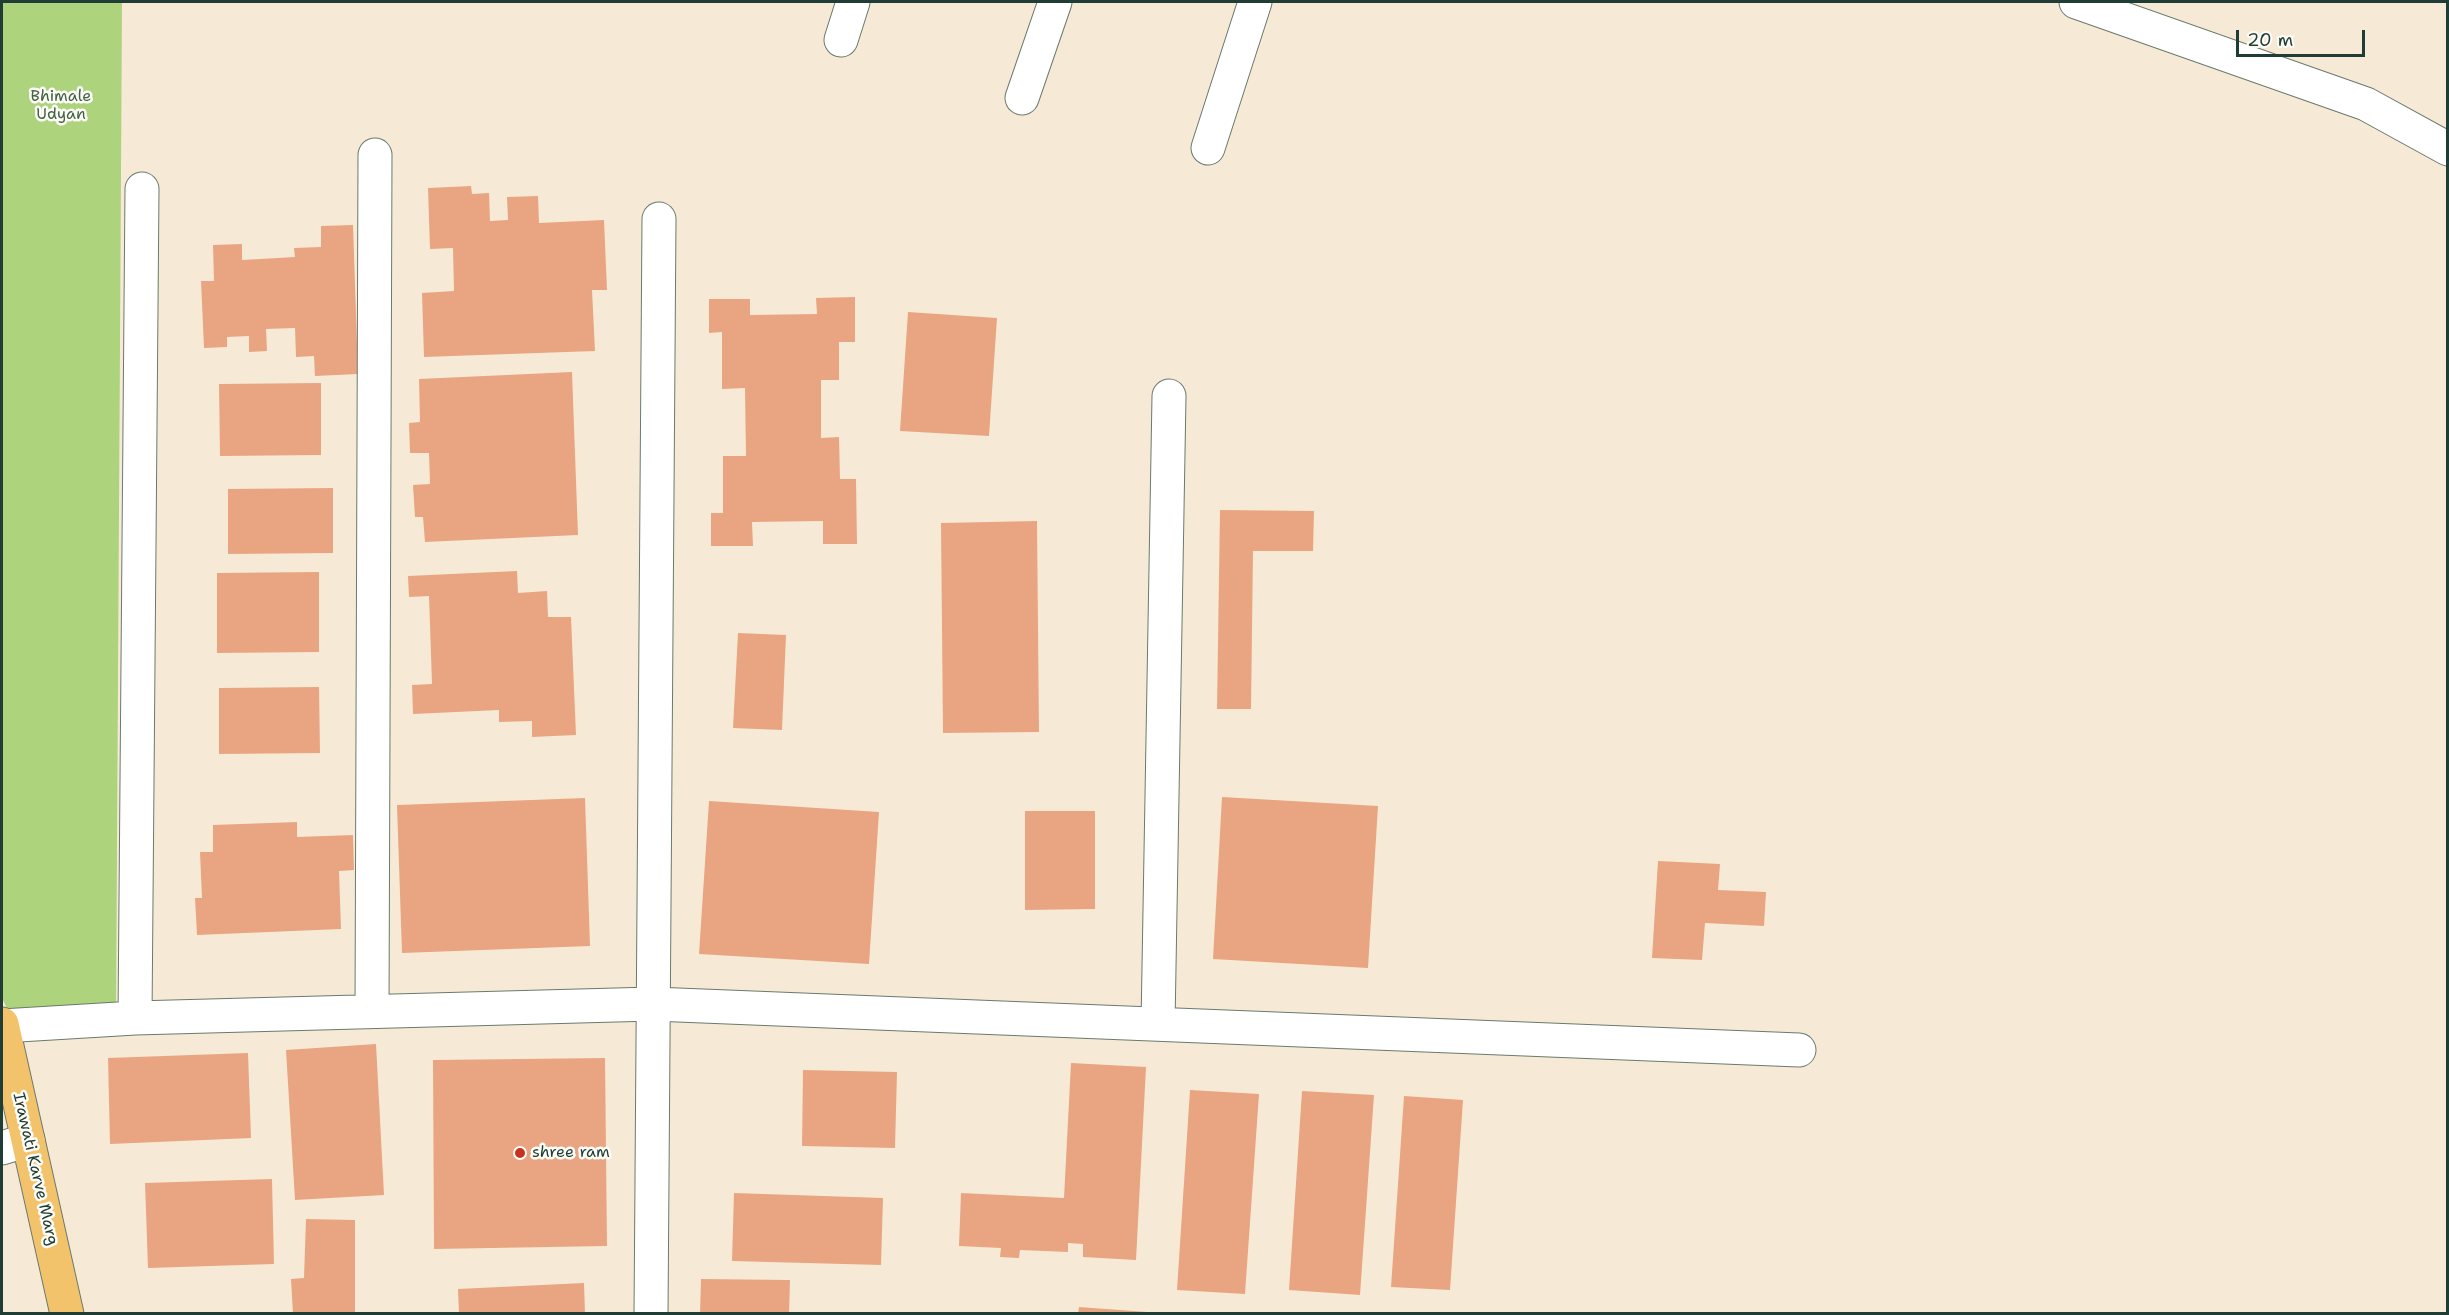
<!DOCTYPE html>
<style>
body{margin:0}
#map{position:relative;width:2449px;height:1315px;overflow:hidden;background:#f6ead6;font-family:"Shantell Sans",sans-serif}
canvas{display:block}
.frame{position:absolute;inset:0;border:3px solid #1f3d34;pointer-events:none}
.scale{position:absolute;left:2236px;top:30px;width:129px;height:27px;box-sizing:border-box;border:3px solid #1f3d34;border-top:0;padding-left:8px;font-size:18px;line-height:21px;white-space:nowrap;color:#1f3d34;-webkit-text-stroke:4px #fdfcf7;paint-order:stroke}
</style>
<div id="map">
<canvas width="2449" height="1315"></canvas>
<div class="frame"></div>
<div class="scale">20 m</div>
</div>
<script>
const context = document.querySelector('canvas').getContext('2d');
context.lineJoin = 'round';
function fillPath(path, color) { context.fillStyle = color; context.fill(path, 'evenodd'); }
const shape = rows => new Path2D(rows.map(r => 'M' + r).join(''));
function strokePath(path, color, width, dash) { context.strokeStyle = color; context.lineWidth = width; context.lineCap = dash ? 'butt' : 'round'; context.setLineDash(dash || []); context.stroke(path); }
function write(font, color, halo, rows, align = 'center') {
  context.font = font + ' "Shantell Sans",sans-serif'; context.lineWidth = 5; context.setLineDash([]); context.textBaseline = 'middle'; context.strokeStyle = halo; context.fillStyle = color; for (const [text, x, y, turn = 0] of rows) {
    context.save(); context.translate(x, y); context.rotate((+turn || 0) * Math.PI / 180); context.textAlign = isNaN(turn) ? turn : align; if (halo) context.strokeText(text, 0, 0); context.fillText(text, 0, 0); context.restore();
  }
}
fillPath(shape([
 [2,2,122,2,116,1019,15,1025,2,998]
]), '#add37d');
fillPath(shape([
 [471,186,472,194,489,193,490,221,508,220,507,197,538,196,539,223,604,220,607,290,592,290,595,351,424,357,422,293,454,291,453,248,430,249,428,188],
 [353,225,358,374,315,376,314,356,296,357,295,328,266,329,267,351,249,352,249,336,227,337,227,347,204,348,201,281,214,281,213,245,242,244,242,260,295,257,294,248,321,247,321,226],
 [855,297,855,342,839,342,839,380,821,380,821,438,839,437,840,479,856,479,857,544,823,544,823,521,752,522,753,546,711,546,711,513,723,513,723,456,746,456,745,388,722,389,722,332,709,333,709,299,750,299,750,315,817,314,816,298],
 [908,312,997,318,989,436,900,431],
 [572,372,578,535,425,542,423,517,415,517,413,485,430,484,429,453,410,453,409,423,420,422,419,379],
 [321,383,321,455,220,456,219,384],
 [333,488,333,553,228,554,228,489],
 [1220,510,1314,511,1313,551,1253,551,1251,709,1217,709],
 [1037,521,1039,732,943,733,941,523],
 [517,571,518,593,547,591,548,617,571,617,576,735,532,737,532,721,499,722,499,710,413,714,412,685,432,684,429,596,409,597,408,576],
 [319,572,319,652,217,653,217,573],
 [738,633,786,635,782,730,733,728],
 [319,687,320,753,219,754,219,688],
 [1222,797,1378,806,1368,968,1213,959],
 [585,798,590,946,402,953,397,805],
 [709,801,879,812,869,964,699,954],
 [1025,811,1095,811,1095,909,1025,910],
 [297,822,297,837,353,835,354,870,339,871,341,929,197,935,195,898,202,898,200,852,213,852,213,825],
 [1658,861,1720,864,1718,890,1766,892,1764,926,1705,923,1702,960,1652,958],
 [376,1044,384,1195,295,1200,286,1050],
 [248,1053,251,1138,110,1144,108,1058],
 [605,1058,607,1246,434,1249,433,1060],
 [1071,1063,1146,1067,1136,1260,1083,1257,1083,1244,1068,1243,1068,1252,1020,1250,1019,1258,1000,1257,1001,1248,959,1246,961,1193,1064,1198],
 [803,1070,897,1072,895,1148,802,1146],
 [1190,1090,1259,1094,1245,1294,1177,1290],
 [1302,1091,1374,1095,1360,1295,1289,1290],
 [1404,1096,1463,1100,1450,1290,1391,1287],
 [272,1179,274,1264,148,1268,145,1183],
 [734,1193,883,1198,881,1265,732,1261],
 [306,1219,355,1220,355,1314,293,1314,291,1279,304,1278],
 [701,1279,790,1280,789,1314,700,1314],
 [584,1283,585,1314,459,1314,458,1289],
 [1079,1307,1147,1312,1146,1314,1078,1314]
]), '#e9a581');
const minor = shape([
 [2076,2,2366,104,2448,149],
 [841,40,853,2],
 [1022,98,1055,2],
 [1208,148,1255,2],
 [372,1011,375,155],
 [135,1018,142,189],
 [1158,1024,1169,396],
 [2,1026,135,1018,653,1004,1799,1050],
 [2,1148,28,1140],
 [651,1314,659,219]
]);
const major = shape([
 [2,1024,67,1314]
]);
strokePath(minor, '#6a7a6d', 35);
strokePath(major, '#6a7a6d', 35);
strokePath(minor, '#fff', 33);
strokePath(major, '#f2c36a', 33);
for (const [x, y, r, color] of [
 [520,1153,6,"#c8321e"]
]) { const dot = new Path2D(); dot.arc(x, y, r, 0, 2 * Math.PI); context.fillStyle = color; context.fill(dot); strokePath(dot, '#fdfcf7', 2); }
write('16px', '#426246', '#fdfcf7', [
 ["Bhimale",61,97],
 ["Udyan",61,115]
]);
write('16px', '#1f3d34', '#fdfcf7', [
 ["shree ram",532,1153]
], 'left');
write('16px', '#1f3d34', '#fdfcf7', [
 ["Irawati Karve Marg",35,1169,77]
]);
</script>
